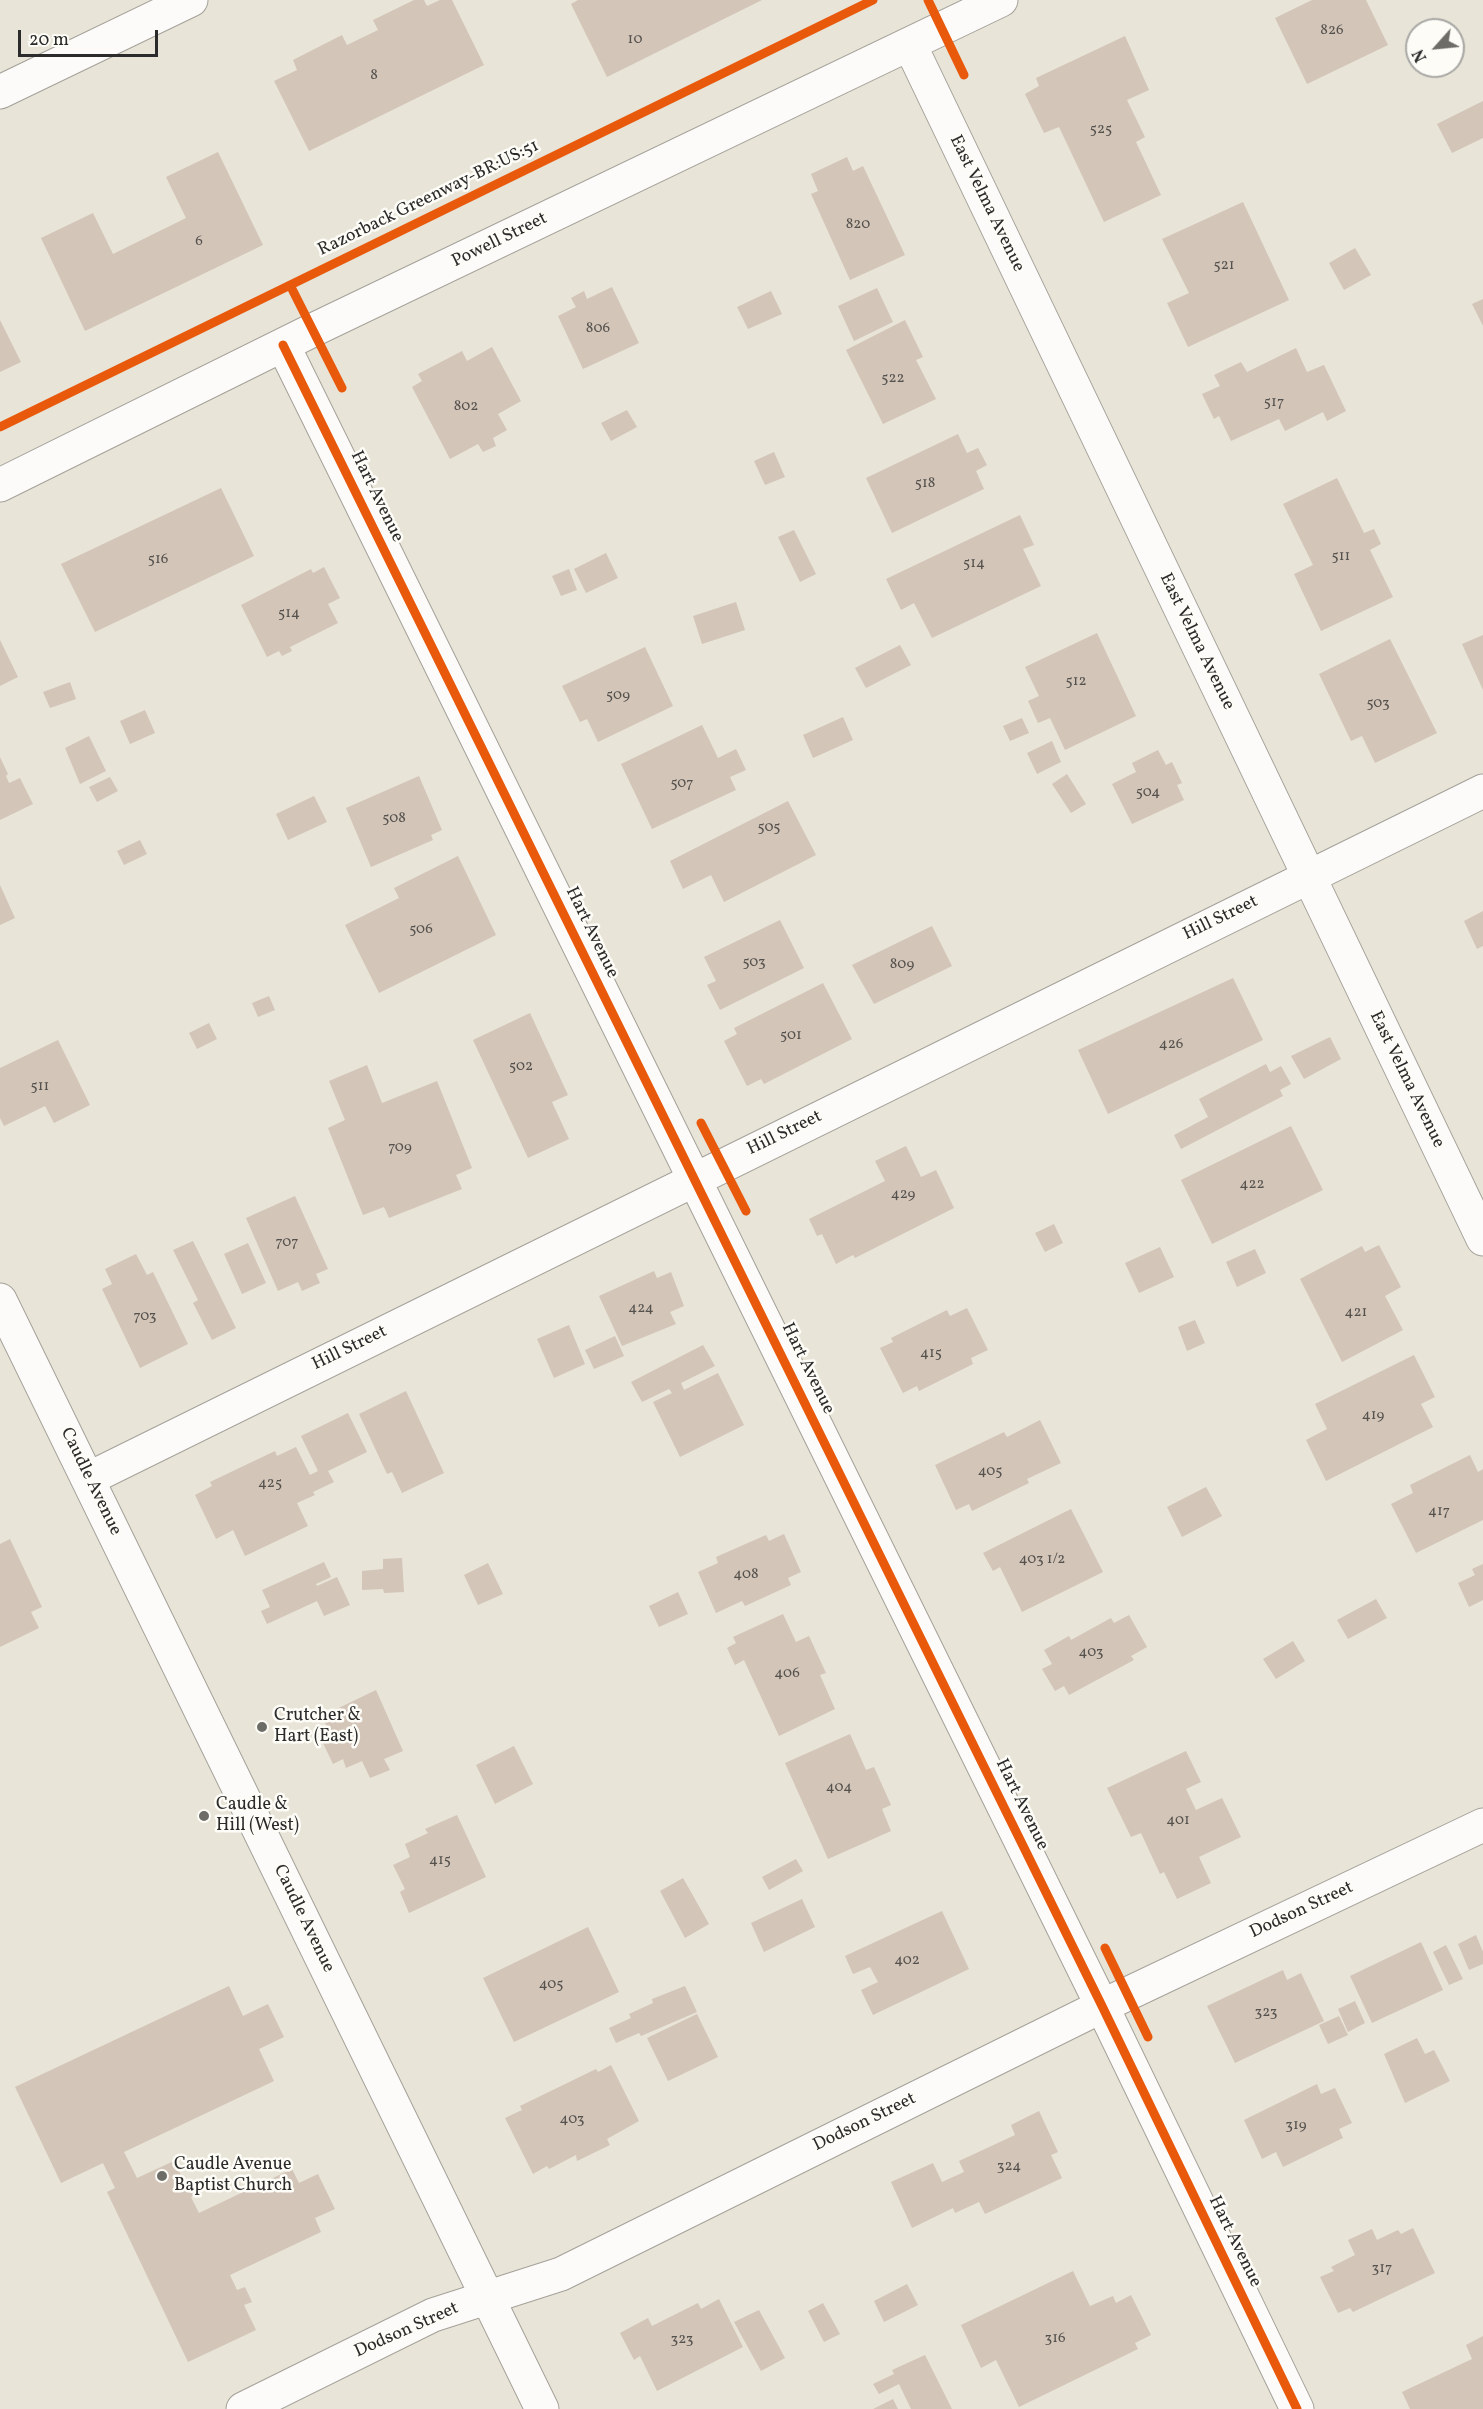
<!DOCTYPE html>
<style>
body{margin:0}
#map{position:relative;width:1483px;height:2409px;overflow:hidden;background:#e8e4d7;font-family:Vollkorn,serif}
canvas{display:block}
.north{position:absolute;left:1405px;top:18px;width:60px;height:60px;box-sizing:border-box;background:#fdfcf7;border:2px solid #a9a8a5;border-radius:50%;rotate:243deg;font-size:16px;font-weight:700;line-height:24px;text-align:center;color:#2b2b2b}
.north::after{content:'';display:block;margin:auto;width:21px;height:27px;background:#6d6c67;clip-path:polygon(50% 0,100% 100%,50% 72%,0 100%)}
.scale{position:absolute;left:18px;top:30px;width:140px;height:27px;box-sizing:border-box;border:3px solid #2b2b2b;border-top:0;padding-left:8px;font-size:18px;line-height:21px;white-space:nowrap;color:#2b2b2b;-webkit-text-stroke:4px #fdfcf7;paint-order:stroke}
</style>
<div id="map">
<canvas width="1483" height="2409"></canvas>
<div class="north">N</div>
<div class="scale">20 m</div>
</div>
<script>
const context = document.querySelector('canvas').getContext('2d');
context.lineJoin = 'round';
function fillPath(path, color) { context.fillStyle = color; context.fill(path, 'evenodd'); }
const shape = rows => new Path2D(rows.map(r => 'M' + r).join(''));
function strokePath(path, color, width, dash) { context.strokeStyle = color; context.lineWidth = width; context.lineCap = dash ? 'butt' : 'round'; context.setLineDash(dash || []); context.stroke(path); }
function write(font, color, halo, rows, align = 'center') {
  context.font = font + ' Vollkorn,serif'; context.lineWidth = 5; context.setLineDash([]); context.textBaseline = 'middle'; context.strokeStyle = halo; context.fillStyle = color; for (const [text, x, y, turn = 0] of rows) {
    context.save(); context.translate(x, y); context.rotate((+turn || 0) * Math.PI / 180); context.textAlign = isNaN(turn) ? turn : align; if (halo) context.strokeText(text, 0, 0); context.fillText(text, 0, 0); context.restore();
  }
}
fillPath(shape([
 [414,0,424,0,427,6,440,0,452,0,484,65,309,151,274,81,297,70,293,60,342,35,347,45,378,30,373,20],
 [578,0,762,0,607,77,571,4],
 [1312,0,1366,0,1388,45,1307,84,1275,18],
 [1125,36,1149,90,1127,100,1145,137,1136,142,1161,195,1104,222,1059,127,1044,133,1025,94,1039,86,1036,78],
 [1483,101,1483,138,1452,153,1437,124],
 [218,152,263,245,85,331,41,238,93,213,113,254,186,218,166,177],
 [847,157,853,171,863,166,905,255,850,280,811,194,818,191,811,174],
 [1243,202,1289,300,1188,347,1167,303,1189,293,1162,239],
 [1355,248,1371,275,1344,290,1329,263],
 [612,287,639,343,583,369,558,316,576,307,571,298,584,291,587,299],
 [877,288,893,322,854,341,838,306],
 [771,291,782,314,748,329,737,307],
 [1483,299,1483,326,1472,304],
 [0,320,21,362,0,372],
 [905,320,923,357,916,360,936,399,883,424,846,350],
 [492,347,521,401,498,414,507,430,493,438,496,446,483,452,478,444,450,459,412,387,422,381,418,374,462,351,467,361],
 [1296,348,1307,372,1324,365,1346,411,1327,421,1323,412,1285,431,1279,419,1231,441,1219,416,1214,419,1202,394,1220,386,1214,375,1241,362,1247,372],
 [627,410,637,427,611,441,601,423],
 [958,434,967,453,978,448,987,465,976,471,984,489,892,533,866,478],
 [774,452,785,477,765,485,754,461],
 [1337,478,1364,533,1374,529,1381,544,1370,550,1393,597,1321,631,1294,574,1313,565,1283,504],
 [221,488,254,556,95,632,61,564],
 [1020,515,1034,545,1023,549,1041,586,932,638,914,603,901,610,886,579],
 [794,530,816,574,800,582,778,537],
 [606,553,618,578,586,593,574,569],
 [324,567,340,598,328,604,338,623,290,647,292,651,282,656,279,651,267,657,241,605,311,569,313,573],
 [569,569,577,590,561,596,552,576],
 [736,602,745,630,702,644,693,616],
 [1097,633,1136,716,1065,750,1050,718,1038,723,1028,701,1039,696,1025,667],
 [1483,635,1483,690,1462,644],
 [1390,639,1437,733,1375,763,1362,736,1351,741,1319,674],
 [0,640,18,677,0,686],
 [900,645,911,665,866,688,855,668],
 [645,647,673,706,598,742,587,719,580,722,562,686],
 [70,682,76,699,50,708,43,692],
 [145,710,155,733,130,744,120,721],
 [843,717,853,740,813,758,803,735],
 [1022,718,1029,733,1010,741,1003,726],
 [702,725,718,758,736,749,746,770,730,777,736,790,652,829,621,764],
 [89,736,106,771,80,784,65,748],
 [1052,741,1061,762,1037,774,1027,753],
 [1158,750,1166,765,1172,762,1182,783,1177,785,1184,800,1132,824,1112,784,1136,772,1132,763],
 [0,757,8,774,6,776,9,783,20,778,33,804,0,820],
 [1067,774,1086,804,1071,813,1052,784],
 [419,776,442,830,431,835,433,840,371,867,346,808],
 [110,777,118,791,97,802,89,787],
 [314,796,327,822,288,840,276,814],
 [788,801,816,855,724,902,711,875,683,889,670,861],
 [140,840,147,854,124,865,117,851],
 [458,856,496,935,379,993,345,925,399,898,394,888],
 [0,885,15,918,0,925],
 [1483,911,1483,946,1477,949,1464,921],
 [780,920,804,968,720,1010,707,985,716,981,704,957],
 [932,926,952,966,874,1004,852,965],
 [1233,978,1263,1040,1108,1114,1078,1050],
 [823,983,852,1039,764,1084,761,1079,747,1086,724,1041,737,1034,734,1028],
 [269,996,275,1010,258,1017,252,1003],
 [530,1013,568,1095,552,1102,569,1139,528,1158,473,1040],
 [209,1023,217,1039,197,1049,189,1033],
 [1330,1037,1341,1059,1304,1079,1291,1056],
 [58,1040,90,1105,54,1123,45,1106,4,1126,0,1118,0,1068],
 [1266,1064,1270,1072,1281,1066,1291,1084,1280,1090,1283,1096,1181,1149,1174,1135,1208,1117,1199,1099],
 [367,1065,382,1103,437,1081,472,1168,456,1175,462,1189,389,1218,384,1207,363,1215,328,1128,345,1120,329,1081],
 [1291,1126,1323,1190,1212,1244,1181,1180],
 [906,1146,921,1177,936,1170,954,1208,855,1258,853,1255,836,1264,822,1234,817,1236,809,1219,885,1181,875,1161],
 [295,1196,328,1269,316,1274,320,1283,302,1291,298,1282,278,1291,246,1218],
 [1054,1224,1063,1243,1045,1252,1035,1233],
 [193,1241,236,1328,212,1340,193,1303,198,1300,173,1250],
 [248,1243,266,1283,242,1294,224,1254],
 [1379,1245,1401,1287,1385,1296,1403,1330,1342,1362,1300,1279,1362,1246,1365,1252],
 [1160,1247,1174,1277,1139,1293,1125,1263],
 [1255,1249,1266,1273,1237,1287,1226,1262],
 [136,1254,147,1275,153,1272,188,1344,140,1368,102,1289,112,1284,105,1269],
 [654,1271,657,1278,671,1272,684,1306,670,1312,676,1324,622,1346,599,1296],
 [967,1308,988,1350,971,1358,973,1364,919,1391,917,1386,903,1393,880,1348,893,1342,891,1338,947,1310,950,1316],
 [1195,1320,1205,1343,1187,1351,1178,1327],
 [569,1325,585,1364,554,1378,537,1339],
 [615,1336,624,1356,594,1369,585,1350],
 [703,1345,715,1366,681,1383,684,1390,718,1373,744,1425,680,1457,653,1402,672,1393,669,1389,642,1402,631,1382],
 [1414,1355,1435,1397,1421,1404,1433,1427,1326,1481,1306,1440,1327,1429,1315,1404],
 [406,1391,444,1473,402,1493,392,1472,387,1474,359,1414],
 [348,1413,367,1452,328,1471,334,1482,313,1492,315,1495,297,1503,308,1526,245,1556,233,1530,216,1539,195,1495,212,1486,210,1482,275,1451,277,1456,296,1447,310,1475,318,1471,301,1436],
 [1040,1420,1061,1463,1027,1479,1029,1483,972,1511,969,1504,956,1510,935,1465,1004,1432,1007,1437],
 [1470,1455,1478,1472,1483,1469,1483,1520,1416,1553,1391,1504,1413,1493,1410,1485],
 [1206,1487,1222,1516,1182,1537,1167,1507],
 [1071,1509,1103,1572,1022,1612,1000,1567,993,1571,983,1553],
 [784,1534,801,1572,788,1578,791,1585,745,1606,742,1601,716,1613,698,1572,718,1563,716,1557,766,1535,769,1541],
 [10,1539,42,1607,31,1612,39,1628,0,1647,0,1544],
 [402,1558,404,1592,384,1593,383,1589,362,1590,362,1571,383,1569,383,1559],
 [324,1562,331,1577,316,1584,317,1586,337,1577,350,1605,324,1616,317,1601,267,1624,261,1611,270,1607,262,1590],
 [488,1563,503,1594,478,1605,464,1575],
 [1483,1564,1483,1600,1469,1607,1458,1583,1475,1575,1472,1569],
 [678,1592,688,1614,659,1627,649,1606],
 [1376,1599,1387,1618,1348,1639,1337,1620],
 [783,1614,796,1642,809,1636,826,1673,820,1675,835,1709,779,1736,744,1660,735,1665,727,1648,736,1643,733,1637],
 [1129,1615,1147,1647,1131,1656,1134,1660,1069,1695,1064,1686,1055,1691,1042,1669,1052,1664,1044,1650,1069,1636,1071,1640,1111,1618,1114,1623],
 [1293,1641,1305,1661,1276,1679,1263,1659],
 [376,1690,403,1751,384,1759,390,1770,370,1778,362,1761,346,1768,343,1759,333,1764,322,1741,331,1736,322,1716],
 [850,1734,866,1770,874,1767,891,1805,882,1809,891,1831,828,1859,785,1763],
 [514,1746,533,1784,495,1804,476,1765],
 [1186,1751,1201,1782,1186,1789,1196,1810,1222,1798,1241,1837,1199,1857,1211,1883,1177,1899,1164,1872,1160,1874,1141,1833,1131,1837,1107,1788],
 [457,1815,486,1877,409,1913,400,1892,405,1889,393,1865,410,1857,405,1844,428,1833,425,1829],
 [796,1859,803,1871,769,1890,762,1877],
 [683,1878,709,1924,685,1938,660,1891],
 [802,1899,815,1927,764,1952,751,1923],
 [942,1911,969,1969,873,2015,861,1990,878,1982,870,1967,853,1974,845,1956],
 [588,1927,619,1992,514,2042,483,1978],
 [1476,1935,1483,1952,1483,1964,1469,1970,1458,1944],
 [1421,1942,1443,1990,1372,2023,1350,1976],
 [1446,1945,1463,1979,1449,1985,1433,1952],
 [1283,1970,1287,1980,1301,1973,1324,2021,1235,2063,1207,2006],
 [229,1986,243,2016,268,2004,284,2037,259,2049,274,2081,124,2152,137,2178,174,2161,185,2183,192,2180,199,2193,191,2197,199,2213,292,2169,299,2183,318,2174,335,2209,315,2218,321,2232,230,2275,237,2290,245,2287,252,2302,244,2305,256,2330,188,2362,107,2192,115,2188,103,2163,61,2183,15,2087],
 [685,1986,697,2012,641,2036,639,2033,616,2043,609,2028,631,2018,629,2014,653,2003,652,1999],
 [1355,2001,1365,2023,1348,2032,1338,2009],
 [697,2014,718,2057,668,2081,647,2038],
 [1339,2016,1348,2035,1328,2044,1319,2025],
 [1417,2038,1425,2054,1434,2050,1450,2081,1405,2103,1384,2054],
 [611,2065,639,2121,607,2139,610,2145,577,2161,576,2155,549,2169,547,2166,533,2174,505,2118,522,2110,520,2106,596,2069,598,2072],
 [1317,2084,1321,2094,1335,2088,1352,2123,1339,2129,1343,2138,1283,2167,1276,2152,1262,2159,1244,2120],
 [1039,2111,1058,2152,1051,2155,1062,2178,985,2214,979,2202,955,2213,953,2208,912,2228,891,2182,933,2163,942,2182,964,2172,959,2161,1015,2135,1011,2125],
 [1413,2228,1435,2273,1353,2312,1350,2308,1338,2313,1320,2277,1334,2271,1331,2267,1355,2255,1348,2240,1372,2229,1377,2240,1398,2230,1401,2234],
 [1073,2271,1090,2306,1113,2296,1116,2303,1131,2295,1151,2335,1135,2343,1138,2349,1019,2407,996,2360,981,2368,961,2325],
 [907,2284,918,2305,884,2322,874,2301],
 [719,2299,743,2347,657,2391,640,2356,634,2360,620,2333,648,2318,652,2326,698,2303,701,2309],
 [823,2303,840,2334,824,2342,808,2311],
 [759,2310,785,2358,761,2371,734,2322],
 [1483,2336,1483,2409,1410,2409,1402,2392,1472,2359,1466,2345],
 [925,2355,952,2409,911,2409,899,2384,879,2394,873,2384,894,2374,892,2370],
 [893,2399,898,2409,873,2409]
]), '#d3c5b8');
const minor = shape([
 [910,45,1483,1239],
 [0,92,191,0],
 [283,345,1102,2006,1297,2409],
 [0,485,313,330,1001,0],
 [0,1300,542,2409],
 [88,1479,1483,791],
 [243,2409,433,2315,561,2274,1102,2006,1483,1825]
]);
strokePath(minor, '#a4a19a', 35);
strokePath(minor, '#fcfbf9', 33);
strokePath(shape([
 [928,0,964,75],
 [290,285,342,388],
 [283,345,1102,2006,1297,2409],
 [0,427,873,0],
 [701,1123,746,1211],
 [1105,1948,1148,2037]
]), '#e8590c', 9);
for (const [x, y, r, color] of [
 [262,1727,6,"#6d6c67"],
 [204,1816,6,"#6d6c67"],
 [162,2176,6,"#6d6c67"]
]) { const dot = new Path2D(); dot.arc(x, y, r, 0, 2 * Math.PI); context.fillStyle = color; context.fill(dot); strokePath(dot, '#fdfcf7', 2); }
write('15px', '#55524e', null, [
 ["826",1332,31],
 ["10",635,40],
 ["8",374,76],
 ["525",1101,130],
 ["820",858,225],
 ["6",199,242],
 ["521",1224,266],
 ["806",598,329],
 ["522",893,379],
 ["517",1274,403],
 ["802",466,407],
 ["518",925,484],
 ["511",1341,557],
 ["516",158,560],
 ["514",974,564],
 ["514",289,614],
 ["512",1076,682],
 ["509",618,696],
 ["503",1378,704],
 ["507",682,784],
 ["504",1148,793],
 ["508",394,819],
 ["505",769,828],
 ["506",421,930],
 ["503",754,963],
 ["809",902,965],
 ["501",791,1036],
 ["426",1171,1045],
 ["502",521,1067],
 ["511",40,1087],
 ["709",400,1148],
 ["422",1252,1185],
 ["429",903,1195],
 ["707",287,1243],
 ["424",641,1309],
 ["421",1356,1313],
 ["703",145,1317],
 ["415",931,1354],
 ["419",1373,1416],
 ["405",990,1472],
 ["425",270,1484],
 ["417",1439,1512],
 ["403 1/2",1042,1560],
 ["408",746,1575],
 ["403",1091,1653],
 ["406",787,1674],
 ["404",839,1788],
 ["401",1178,1821],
 ["415",440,1861],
 ["402",907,1961],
 ["405",551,1985],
 ["323",1266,2013],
 ["403",572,2120],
 ["319",1296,2126],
 ["324",1009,2167],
 ["317",1382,2269],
 ["316",1055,2339],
 ["323",682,2340]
]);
write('18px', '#2b2b2b', '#fdfcf7', [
 ["Razorback Greenway-BR:US:51",429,199,-26],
 ["East Velma Avenue",986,204,64],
 ["Powell Street",500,241,-26],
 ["Hart Avenue",376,497,64],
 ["East Velma Avenue",1196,642,64],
 ["Hill Street",1221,919,-26],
 ["Hart Avenue",591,933,64],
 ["East Velma Avenue",1406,1080,64],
 ["Hill Street",785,1134,-26],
 ["Hill Street",350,1349,-26],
 ["Hart Avenue",807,1369,64],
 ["Caudle Avenue",90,1482,64],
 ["Hart Avenue",1021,1805,64],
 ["Dodson Street",1302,1911,-25],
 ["Caudle Avenue",303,1919,64],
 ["Dodson Street",865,2123,-26],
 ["Hart Avenue",1234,2242,64],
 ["Dodson Street",407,2331,-24]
]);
write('18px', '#2b2b2b', '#fdfcf7', [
 ["Crutcher &",274,1717],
 ["Hart (East)",274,1738],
 ["Caudle &",216,1806],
 ["Hill (West)",216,1827],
 ["Caudle Avenue",174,2166],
 ["Baptist Church",174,2187]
], 'left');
</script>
